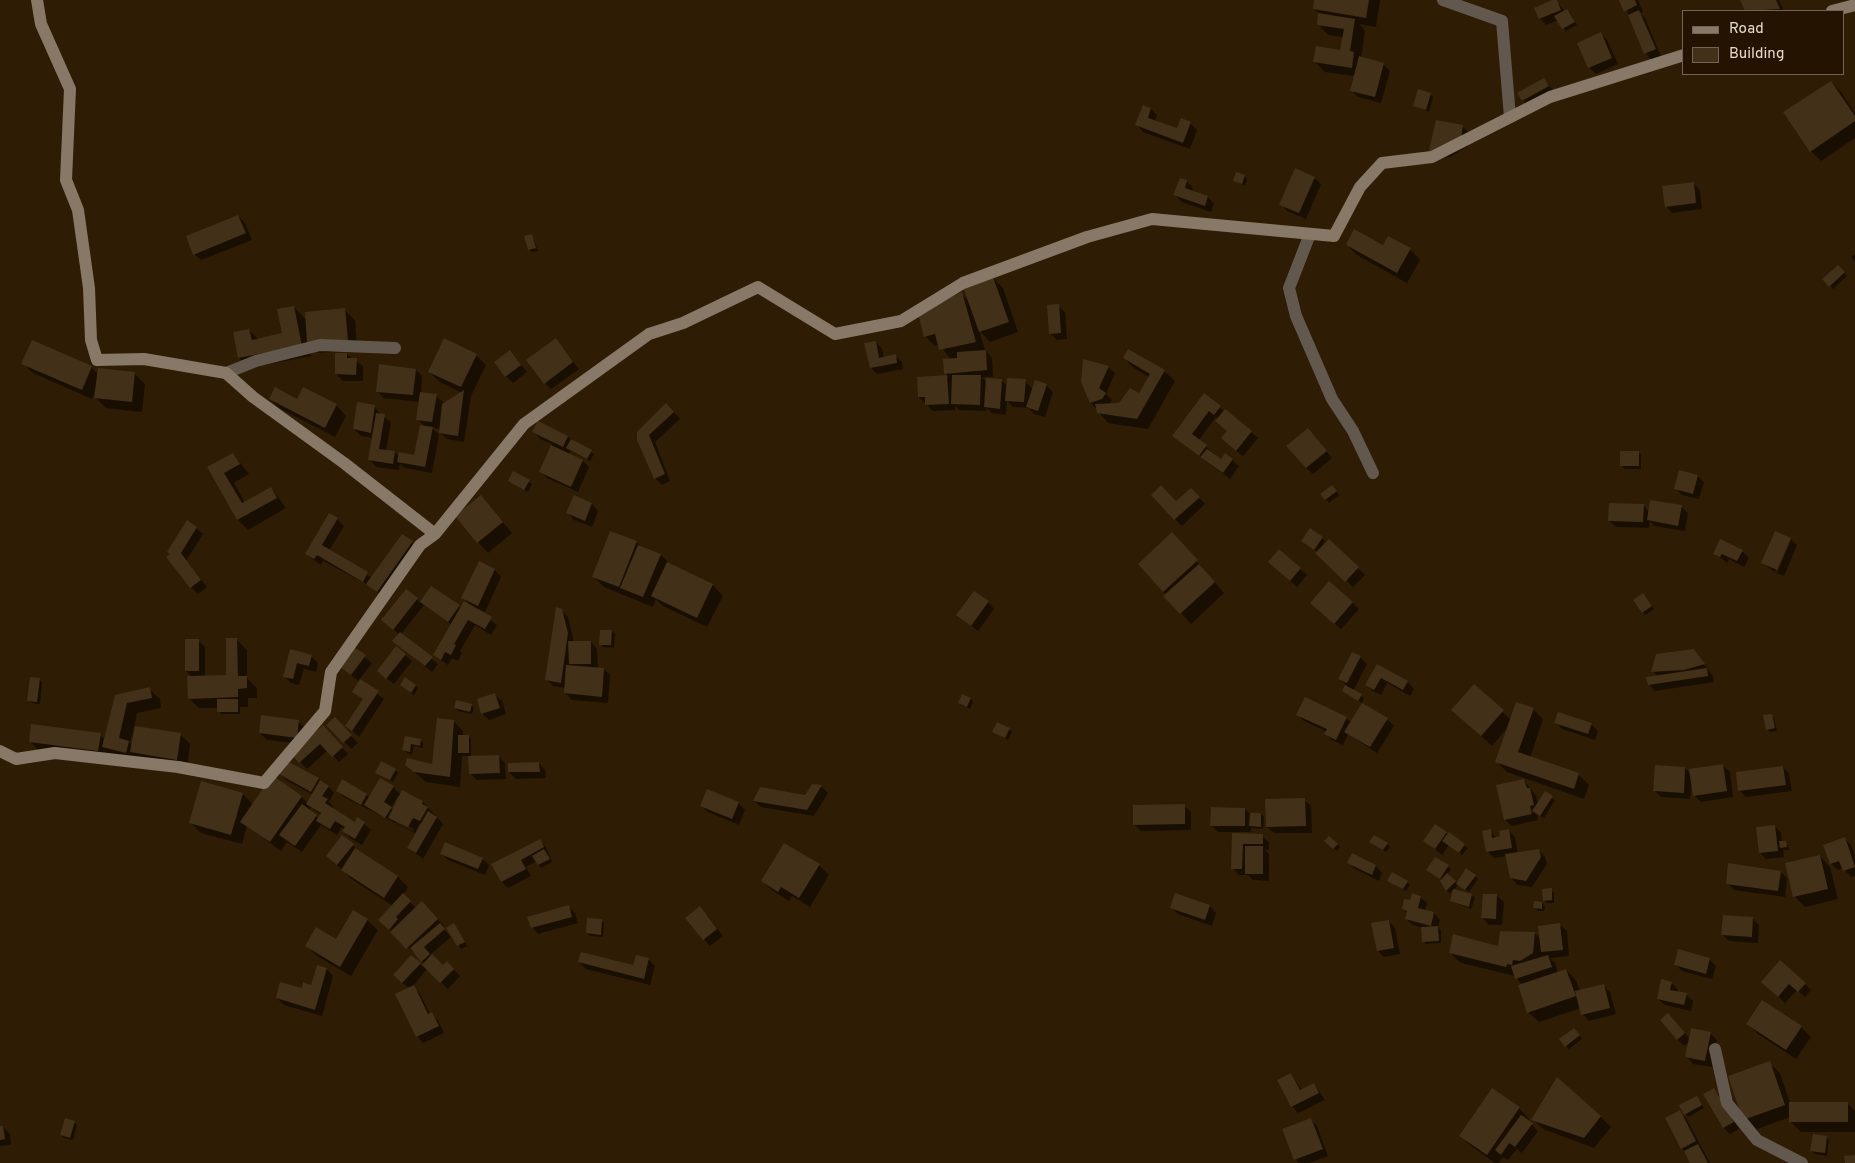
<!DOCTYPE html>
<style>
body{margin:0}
#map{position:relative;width:1855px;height:1163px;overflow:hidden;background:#2e1c05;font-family:Overpass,sans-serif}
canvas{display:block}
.legend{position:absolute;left:1682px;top:10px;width:162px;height:65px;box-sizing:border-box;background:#241300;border:1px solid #726352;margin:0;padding:6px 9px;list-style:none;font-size:15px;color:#e7dbcd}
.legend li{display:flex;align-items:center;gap:10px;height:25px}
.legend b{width:25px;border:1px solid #726352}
</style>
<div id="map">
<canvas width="1855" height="1163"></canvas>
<ul class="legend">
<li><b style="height:6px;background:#877867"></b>Road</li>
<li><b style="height:14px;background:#433018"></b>Building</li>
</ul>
</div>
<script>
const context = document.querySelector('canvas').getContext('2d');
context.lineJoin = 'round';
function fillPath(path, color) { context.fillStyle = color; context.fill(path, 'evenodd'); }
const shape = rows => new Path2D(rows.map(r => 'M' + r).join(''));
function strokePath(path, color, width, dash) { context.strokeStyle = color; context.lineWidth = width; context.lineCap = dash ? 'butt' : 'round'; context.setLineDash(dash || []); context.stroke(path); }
fillPath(shape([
 [1315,0,1380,0,1376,27,1359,24,1365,31,1361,58,1383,64,1390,71,1381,103,1358,97,1351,90,1355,76,1325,72,1314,61,1341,51,1344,37,1328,35,1318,24,1320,14,1314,9],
 [1555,0,1565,11,1570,13,1577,25,1566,31,1558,20,1546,25,1540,18],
 [1620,0,1638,0,1643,12,1640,13,1645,18,1661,56,1652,60,1645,53,1629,15],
 [1741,0,1779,0,1784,11,1747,11],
 [1601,34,1607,40,1618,64,1596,74,1589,67],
 [1544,79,1555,93,1529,107,1523,100],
 [1831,82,1841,92,1855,113,1855,138,1821,161,1811,151],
 [1430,94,1433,97,1429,112,1414,105],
 [1151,109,1157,115,1155,121,1178,130,1190,123,1197,130,1190,149,1143,132,1137,125],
 [1462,126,1469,133,1468,146,1452,156,1436,160],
 [1244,176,1247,179,1245,186,1235,181],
 [1314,178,1321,184,1306,219,1287,211,1281,204],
 [1187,182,1193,188,1192,192,1208,197,1214,204,1211,212,1182,202,1175,195],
 [1693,183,1700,190,1702,209,1672,213,1666,206],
 [238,216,245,223,252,240,201,260,194,254],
 [532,235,538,251,532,252,529,249],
 [1347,245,1410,249,1420,260,1407,283,1357,255],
 [1855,254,1855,262,1851,257],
 [1838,267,1847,276,1833,289,1824,279],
 [993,278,1003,288,1018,332,990,342,979,330,985,350,992,358,993,377,982,377,987,383,1002,381,1008,386,1025,381,1033,389,1046,385,1053,392,1045,417,1034,414,1029,408,1013,407,1007,401,1006,415,992,413,987,408,986,411,959,410,955,406,955,410,933,411,919,397,918,379,949,377,945,373,951,360,940,345,935,346,925,336,961,294,970,302],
 [1058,306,1065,312,1067,339,1057,340,1050,333],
 [294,307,306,320,344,310,355,320,357,350,319,353,309,343,311,356,249,368,239,358,249,330,258,339,283,334],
 [556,340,579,369,551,389,545,383],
 [876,342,882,349,884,358,895,356,902,362,903,369,877,374,871,368],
 [510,351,527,372,513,383,506,376],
 [346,354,363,366,363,381,343,381,336,374],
 [476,355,486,365,471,396,464,442,447,439,440,433,441,429,431,427,439,435,432,473,405,468,400,464,399,470,376,467,370,460,373,438,361,436,354,429,374,406,381,415,391,422,386,451,395,452,399,457,415,457,425,427,417,419,420,402,384,398,377,391,416,370,422,376,421,393,436,396,443,402,442,406,462,393,440,382,429,372],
 [1124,358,1164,371,1175,381,1148,429,1108,423,1091,403,1082,381,1108,367,1115,373,1106,394,1112,400,1110,404,1120,404,1139,395,1149,377,1134,368],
 [23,363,91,367,98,374,134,373,145,384,142,412,106,408,96,398,96,390,92,399,33,373],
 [1204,395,1258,438,1243,456,1229,445,1228,432,1216,417,1199,440,1221,461,1232,460,1239,466,1230,479,1180,442],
 [270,399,336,405,346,416,335,437,281,409],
 [673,411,680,419,655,442,670,481,662,485,655,478,639,439],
 [534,432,568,437,594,454,590,461,571,451,569,454,583,461,589,467,578,492,547,478,540,472,552,444,540,439],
 [1314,436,1332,458,1313,474,1306,468],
 [1638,452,1641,455,1641,469,1625,469,1622,466],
 [233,454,249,474,234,483,245,503,271,488,286,508,248,530,238,520,209,468],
 [514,473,532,484,528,492,509,481],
 [1697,476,1704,482,1699,499,1682,495,1675,488],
 [1191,489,1205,504,1182,526,1152,496,1176,503],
 [1335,490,1339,495,1329,503,1322,494],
 [481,497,512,533,488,553,456,517],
 [574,497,592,504,598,511,592,527,574,520,568,513],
 [1643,505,1649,511,1681,507,1688,513,1685,531,1654,526,1650,521,1649,528,1616,527,1609,521],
 [337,519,344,526,329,551,372,578,402,535,419,549,384,598,370,586,323,561,321,565,306,554],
 [196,528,203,534,186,561,207,587,198,594,191,587,171,554],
 [1776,533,1790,539,1797,545,1784,576,1777,573,1791,540,1789,540,1775,572,1762,563],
 [1322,538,1325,541,1322,546,1329,540,1365,575,1353,587,1318,552,1305,544],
 [636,542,642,547,661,555,670,564,713,585,723,596,707,627,663,606,656,599,653,607,604,587,594,577],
 [1182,544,1224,593,1191,624,1139,564],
 [1280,550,1307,575,1297,587,1276,568],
 [1742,551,1749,558,1744,567,1729,559,1727,563,1715,553],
 [479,563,495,570,501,577,485,612,479,609,478,611,497,625,491,635,475,625,460,651,462,653,458,661,452,658,448,665,434,655,452,625,424,605,401,634,438,664,432,672,394,641,399,634,389,626,406,590,421,603,431,587,461,608,470,605,463,598],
 [1646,597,1654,609,1645,615,1643,612],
 [988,602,994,609,978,631,958,615],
 [1352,602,1359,609,1341,629,1318,610],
 [561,610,568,617,574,643,591,642,597,649,598,668,604,669,610,675,608,703,572,700,565,693,566,688,553,686,547,680],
 [612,631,615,634,614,648,603,647,600,644],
 [236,639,247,650,247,678,257,688,257,698,248,698,248,707,240,707,240,714,221,714,218,708,199,708,189,698,192,677,186,671,198,640,205,647,205,676,228,676],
 [355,649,372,663,359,680,384,699,359,737,347,726,364,700,354,691,360,682,341,667],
 [1693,650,1713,676,1714,682,1655,691,1649,684,1658,677,1653,671],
 [291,651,311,656,318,663,316,672,304,669,299,685,291,683,284,676],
 [405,655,412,661,394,684,385,677],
 [1360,657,1367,664,1353,691,1364,698,1362,703,1343,691,1346,685,1339,678],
 [1378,666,1408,682,1414,689,1410,696,1387,683,1381,695,1373,691,1367,685],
 [39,679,42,682,40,704,32,703,29,700],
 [416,686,418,688,414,695,404,688],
 [1475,686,1511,720,1533,709,1543,719,1530,758,1578,774,1589,785,1584,799,1507,772,1497,762,1509,726,1492,746,1463,720],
 [149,689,160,699,161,708,137,713,134,727,180,734,190,744,187,769,114,757,109,753,108,761,40,752,30,741,100,735,105,740,116,696],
 [134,727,136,728,133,746,130,743],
 [495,695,502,701,506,714,489,720,482,713],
 [971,699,973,702,970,709,959,703],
 [471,705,474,708,472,714,458,711,455,708],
 [1559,713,1592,725,1598,731,1595,740,1562,729,1556,722],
 [1298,715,1346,718,1351,723,1387,719,1394,726,1377,753,1348,734,1343,745,1332,740,1326,734,1327,732,1304,721],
 [1771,715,1774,718,1777,731,1770,732,1767,729],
 [335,719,358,743,351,749,328,725],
 [298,721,305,728,303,744,267,740,260,733],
 [453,721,463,731,463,736,468,736,471,739,471,757,498,756,505,763,506,779,477,780,470,773,470,756,462,756,460,787,426,782,406,765,433,766],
 [1009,729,1012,732,1008,740,993,731],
 [329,734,348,754,339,762,328,750,307,769,293,754],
 [406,738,420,740,423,743,423,748,414,746,412,754,407,753,404,750],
 [539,763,545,770,546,778,516,779,509,772],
 [1723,766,1730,772,1733,797,1701,802,1694,795,1692,782,1690,799,1661,797,1655,791,1685,768,1691,774],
 [1783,767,1789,774,1792,791,1746,797,1740,791],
 [395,770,398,773,393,782,377,773],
 [279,773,318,779,328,786,334,793,329,802,333,806,332,809,355,823,358,819,371,830,362,845,350,838,342,827,337,835,321,825,302,852,287,842,281,851,247,826,242,844,201,833,191,823,243,794,253,805,301,797,308,803,313,795,286,780],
 [311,807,321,815,319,819,309,811],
 [1524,780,1536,796,1538,804,1545,793,1555,800,1544,818,1537,814,1538,820,1512,826,1505,820,1498,786],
 [343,781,369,797,393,787,401,795,423,802,443,824,423,859,409,848,417,834,344,797,337,790],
 [398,796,400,797,393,810,391,808],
 [396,820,414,829,413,831,396,823],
 [420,823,422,825,417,834,415,833],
 [813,785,821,786,828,793,814,816,761,807,754,801,806,796],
 [1304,800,1311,806,1312,833,1274,833,1267,827],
 [738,803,745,810,739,825,708,812,701,805],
 [1184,806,1191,812,1191,830,1141,831,1134,824],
 [1245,809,1250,814,1261,814,1264,817,1263,829,1251,828,1251,832,1218,832,1211,825],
 [1775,826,1781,833,1782,842,1788,845,1789,850,1783,850,1784,857,1766,859,1760,853],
 [1508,830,1515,837,1518,854,1539,851,1545,857,1547,864,1532,887,1518,885,1511,878,1507,856,1494,858,1487,851,1490,831,1497,838],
 [1446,833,1468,848,1462,855,1449,845,1442,855,1424,840],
 [1234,835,1262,836,1269,842,1269,850,1265,850,1269,854,1269,881,1253,880,1248,875,1239,875,1233,868],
 [1329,837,1340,847,1337,851,1326,841],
 [1844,838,1851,845,1855,856,1855,876,1851,877,1843,868,1838,870,1831,864],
 [539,840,546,847,552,862,541,868,537,861,526,867,531,876,508,888,502,882,493,865],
 [1371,842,1387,844,1390,847,1386,852],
 [353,845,359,852,398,877,408,887,403,895,416,908,422,903,444,926,442,927,451,937,430,955,443,966,447,963,460,976,448,989,427,969,413,986,420,994,430,1014,438,1020,444,1033,423,1043,417,1036,410,989,401,982,411,956,422,966,425,964,380,920,393,906,353,880,327,856],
 [442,854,482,859,489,865,485,875,448,860],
 [1352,855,1376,866,1382,873,1379,881,1355,869,1349,863],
 [1820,856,1830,867,1838,899,1805,907,1794,896],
 [1435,858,1451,869,1447,875,1457,884,1475,876,1478,879,1469,892,1458,885,1450,893,1447,891,1442,880,1431,873],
 [819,865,829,875,810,907,792,896,789,901,773,891,762,881],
 [1781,872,1787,878,1785,897,1734,890,1727,883],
 [1407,882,1410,885,1406,891,1392,883],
 [1551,890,1554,893,1554,903,1547,903,1544,900],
 [1472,895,1475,898,1471,909,1451,901],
 [1484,895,1497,896,1504,902,1502,925,1489,925,1483,918],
 [1420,897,1427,903,1425,911,1434,913,1440,920,1438,928,1441,930,1441,943,1426,944,1423,941,1423,928,1413,925,1406,919,1407,913,1403,909],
 [1542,903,1545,906,1544,911,1538,911,1535,908],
 [1210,906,1216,913,1212,926,1178,914,1172,908],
 [569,907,575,913,578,923,538,934,532,927],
 [706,915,723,936,710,946,704,939],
 [1752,918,1759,925,1758,943,1729,941,1723,935],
 [367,920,378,930,351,976,317,956,307,946,336,941],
 [601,920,604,923,603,937,590,936,587,933],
 [1389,921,1395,928,1400,954,1384,957,1378,951],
 [1560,925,1567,931,1569,956,1550,958,1555,963,1558,973,1566,970,1576,980,1580,991,1603,986,1610,992,1616,1014,1589,1021,1583,1014,1581,1008,1539,1022,1528,1012,1522,985,1515,976,1461,963,1450,953,1499,947,1534,933,1541,939],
 [448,928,456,928,467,946,461,949],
 [648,959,655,966,650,985,586,969,579,962,634,967],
 [1709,959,1716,966,1712,979,1682,971,1675,964],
 [318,967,327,969,333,976,322,1016,284,1005,277,998,312,986],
 [1762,982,1805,984,1811,990,1805,997,1797,990,1785,1003],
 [1672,983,1678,990,1678,993,1686,995,1693,1001,1691,1011,1665,1005,1658,999],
 [1668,1014,1690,1039,1710,1033,1717,1040,1712,1067,1693,1064,1687,1057,1690,1041,1684,1046,1677,1039],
 [1748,1024,1801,1027,1811,1037,1796,1059,1758,1034],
 [1577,1032,1582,1039,1569,1049,1566,1046],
 [1769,1063,1780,1073,1790,1103,1847,1103,1855,1111,1855,1132,1801,1132,1790,1121,1790,1117,1755,1130,1744,1119],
 [1291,1074,1302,1090,1314,1084,1325,1100,1298,1113,1292,1106],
 [1713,1089,1720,1096,1739,1129,1730,1134,1724,1128],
 [1492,1090,1519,1108,1529,1119,1528,1121,1538,1131,1522,1153,1517,1149,1508,1160,1503,1157,1499,1163,1495,1163,1471,1146,1460,1136],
 [1697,1097,1704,1108,1688,1117,1685,1114],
 [1679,1112,1686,1118,1710,1163,1692,1163,1682,1148],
 [1601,1117,1611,1127,1594,1148,1543,1129,1533,1119],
 [1311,1120,1317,1126,1328,1156,1309,1163,1299,1163,1295,1159],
 [74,1122,77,1125,73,1140,64,1138,61,1135],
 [0,1127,3,1127,10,1134,11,1145,0,1146],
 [1826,1137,1829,1140,1827,1156,1815,1154,1812,1151]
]), '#0007');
fillPath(shape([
 [1314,0,1369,0,1366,18,1313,9],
 [1552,0,1557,0,1561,10,1539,19,1534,8],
 [1619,0,1635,0,1637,5,1624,12],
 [1740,0,1776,0,1780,9,1745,11],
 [1567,9,1575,22,1562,29,1554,16],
 [1639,10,1656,49,1644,54,1628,15],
 [1318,13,1355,19,1350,51,1354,52,1352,68,1313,62,1316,46,1340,50,1344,29,1317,25],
 [1601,32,1612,58,1588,68,1577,43],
 [1359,56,1384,63,1375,97,1350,91],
 [1544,78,1549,86,1522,101,1517,93],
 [1831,81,1855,116,1855,121,1810,152,1783,112],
 [1418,89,1431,93,1426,110,1413,106],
 [1143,105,1151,108,1148,118,1177,128,1181,118,1191,122,1183,143,1135,125],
 [1436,120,1463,125,1461,139,1428,154],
 [1295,168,1315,177,1299,213,1279,205],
 [1236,172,1245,175,1242,184,1233,181],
 [1180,178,1187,180,1185,188,1208,196,1205,206,1173,195],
 [1694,182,1696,203,1665,207,1662,186],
 [238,215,246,233,193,255,186,236],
 [1354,229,1383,245,1388,236,1411,248,1397,273,1346,245],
 [532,234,536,248,528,250,524,236],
 [1838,265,1845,272,1829,287,1822,279],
 [993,277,1009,322,979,332,963,287],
 [962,292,976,342,939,350,935,334,924,337,918,313],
 [1059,304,1061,333,1049,334,1047,305],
 [294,306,302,346,238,358,233,332,249,329,252,340,282,333,277,309],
 [345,308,348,340,307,343,305,312],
 [444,338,477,354,461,387,428,372],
 [556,338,573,362,544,384,526,360],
 [32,340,92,366,82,390,21,364],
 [876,341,879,358,896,354,897,363,870,368,864,343],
 [1128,349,1165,370,1137,419,1097,413,1095,404,1119,403,1130,388,1139,393,1150,374,1123,358],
 [510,350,521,365,505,377,494,362],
 [986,350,987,370,944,374,943,359,957,358,957,352],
 [335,353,347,353,347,358,357,358,356,375,335,374],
 [1083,359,1109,366,1099,388,1106,393,1102,399,1090,403,1081,382],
 [379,364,416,369,413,395,376,392],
 [98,368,135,372,132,402,94,398],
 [947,375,949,404,925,405,925,397,918,397,917,377],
 [952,375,981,375,980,405,951,404],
 [986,378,1002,379,1000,409,984,407],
 [1007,378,1026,379,1024,402,1005,401],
 [1035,380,1047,384,1038,411,1026,407],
 [275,387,297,399,303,387,337,404,325,428,269,399],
 [464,390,458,436,439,433,442,404],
 [420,392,437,394,432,422,416,420],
 [1204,393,1221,406,1214,415,1209,411,1192,434,1207,445,1199,456,1172,436],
 [357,402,375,405,371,433,353,429],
 [666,403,674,412,649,435,665,474,654,479,637,440,637,432],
 [1225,409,1252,431,1236,451,1221,438,1227,431,1215,421],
 [376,413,385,414,379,449,395,451,393,464,368,460],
 [538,421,568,436,563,447,532,432],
 [420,425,433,427,425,467,397,462,399,452,414,455],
 [1308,428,1327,451,1306,468,1286,446],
 [571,439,592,450,587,459,566,448],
 [551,445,583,460,571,487,539,472],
 [1207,449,1221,459,1225,453,1233,459,1223,473,1200,457],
 [1620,451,1639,451,1639,466,1620,466],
 [233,453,240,464,224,473,242,503,271,487,277,498,237,520,207,467],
 [1679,470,1698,475,1693,494,1674,489],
 [513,471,530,480,524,490,508,481],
 [1161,485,1176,501,1191,488,1200,497,1174,520,1151,495],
 [1332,485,1337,491,1325,500,1320,494],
 [481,495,503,522,477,543,455,516],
 [574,495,592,503,585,521,566,513],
 [1650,500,1682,505,1678,526,1647,520],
 [1609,503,1644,504,1643,522,1608,521],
 [329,513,338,518,322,545,368,572,363,582,317,555,314,559,305,554],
 [187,520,197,527,181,553,201,580,190,588,166,557,170,554,167,552],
 [1310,528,1323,537,1314,550,1301,541],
 [610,531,637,541,619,587,592,577],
 [1775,531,1791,538,1777,570,1761,563],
 [1172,532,1198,560,1163,592,1138,564],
 [402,534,413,541,377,592,366,584],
 [1329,539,1359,567,1345,582,1315,553],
 [1720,539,1743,550,1737,561,1722,554,1720,557,1713,554],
 [638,545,661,554,643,597,620,588],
 [1279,549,1301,568,1290,581,1268,562],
 [479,561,495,569,478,606,461,598],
 [667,562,713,584,697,618,651,596],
 [1199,564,1215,582,1180,614,1163,596],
 [1329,581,1353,602,1334,624,1310,603],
 [431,586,460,605,448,622,420,602],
 [406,589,418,598,393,630,381,620],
 [974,591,989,601,971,626,956,615],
 [1643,593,1652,606,1642,613,1633,600],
 [464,601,492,617,485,629,468,620,454,644,456,645,451,655,445,652,441,660,433,655],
 [556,607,562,609,568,633,561,683,545,680],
 [600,630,612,630,611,645,599,645],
 [400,632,433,657,425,666,392,641],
 [226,638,237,638,238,676,247,676,247,688,238,689,238,697,188,699,187,676,226,675],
 [185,639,199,639,199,671,185,671],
 [568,641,591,641,591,664,569,664],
 [396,646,406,654,386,679,377,671],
 [354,647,366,655,351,675,340,667],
 [290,649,312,655,309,666,297,663,293,679,283,677],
 [1694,649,1705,664,1684,670,1651,672,1656,654],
 [1352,652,1361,656,1347,683,1338,679],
 [1377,664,1408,681,1403,690,1381,678,1374,690,1365,685],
 [566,665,604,668,602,697,564,693],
 [1707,668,1708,676,1648,685,1646,677],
 [30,677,40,678,37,702,27,701],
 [405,677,416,685,411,693,400,685],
 [360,679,379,691,352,731,345,726,363,699,352,692],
 [1474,684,1504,710,1481,736,1451,710],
 [1345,685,1362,694,1358,701,1342,691],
 [150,687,152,698,127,703,119,738,129,741,126,753,102,747,115,695],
 [495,693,500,708,481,714,477,699],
 [962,694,971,698,967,707,958,703],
 [1305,697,1347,717,1336,740,1324,734,1327,729,1296,715],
 [217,699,238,699,238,712,217,712],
 [456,700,472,704,470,712,454,708],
 [1516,702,1534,708,1518,752,1579,773,1574,789,1495,762],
 [1362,703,1388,718,1370,747,1344,732],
 [1558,712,1592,723,1588,734,1554,723],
 [1772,714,1775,728,1766,730,1763,715],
 [261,715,299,720,297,738,259,733],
 [335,717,352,735,343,743,326,725],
 [437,718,454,720,450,777,414,772,405,765,407,758,432,764],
 [997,722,1010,728,1005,738,992,732],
 [31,724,101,733,98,751,29,742],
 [323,725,343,747,332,757,320,744,299,763,291,754],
 [135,726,181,733,177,760,130,752],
 [458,735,469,735,469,753,458,753],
 [405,736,421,739,420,746,411,744,410,752,402,750],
 [499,755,500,773,469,774,468,756],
 [285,760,319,778,311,792,277,773],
 [381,761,396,769,390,780,375,773],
 [539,762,540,772,508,772,508,763],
 [1723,764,1727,791,1693,796,1689,769],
 [1655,765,1685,767,1684,793,1653,791],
 [1783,766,1786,785,1738,791,1736,772],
 [272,775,302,796,270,842,240,822],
 [380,778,394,786,384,802,392,807,385,818,364,805],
 [342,779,367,794,361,805,336,791],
 [1524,779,1527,788,1530,788,1534,805,1530,806,1532,814,1504,820,1496,785],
 [320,780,329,786,322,796,328,799,325,803,355,822,357,817,365,822,355,839,342,831,345,827,335,821,330,829,316,821,321,813,306,804],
 [201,781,243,793,231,835,189,823],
 [812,784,822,785,807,810,753,801,760,787,805,795],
 [707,789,739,802,732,819,700,806],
 [402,790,423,801,422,804,428,807,420,821,413,818,408,827,388,818],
 [1545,791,1553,796,1540,816,1532,811],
 [1305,798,1306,826,1266,827,1265,799],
 [302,804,317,815,295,846,279,835],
 [1185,804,1185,824,1133,825,1133,805],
 [1211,807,1245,808,1245,826,1210,826],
 [428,811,437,817,416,853,407,848],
 [1250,813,1261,813,1261,827,1249,826],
 [1435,824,1447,832,1435,849,1423,841],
 [1775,825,1778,851,1759,853,1756,827],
 [1491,829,1492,838,1500,836,1499,831,1509,829,1512,848,1486,852,1482,831],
 [1449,832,1465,844,1459,853,1442,841],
 [1232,833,1263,834,1263,844,1243,844,1242,869,1231,869],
 [342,835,354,844,337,865,326,856],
 [1374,835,1388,843,1383,850,1369,842],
 [1329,836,1338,844,1333,849,1324,841],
 [1845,837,1855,867,1843,871,1839,861,1830,864,1823,845],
 [540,839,544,847,521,860,526,869,501,882,491,864],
 [1779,841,1786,841,1787,847,1780,848],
 [445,842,483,858,478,869,440,854],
 [784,843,820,864,799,898,781,887,778,892,761,881],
 [1245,846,1263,846,1263,874,1245,874],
 [355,848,398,876,384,898,341,870],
 [544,849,550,859,538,865,532,856],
 [1539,849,1541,857,1526,881,1510,878,1505,854],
 [1352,853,1376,865,1372,875,1347,863],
 [1820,855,1828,889,1793,897,1785,863],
 [1435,857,1449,865,1440,879,1426,870],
 [1728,863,1781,871,1778,891,1726,884],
 [1466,868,1476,875,1465,890,1456,884],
 [1392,872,1408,881,1403,889,1387,881],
 [1447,873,1456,881,1446,891,1440,881],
 [1552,888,1552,900,1543,901,1542,889],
 [1453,889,1472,894,1469,907,1450,901],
 [403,893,411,901,396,917,398,919,389,930,378,920],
 [1175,893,1210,905,1205,920,1170,908],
 [1412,893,1421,896,1418,908,1434,912,1431,926,1405,919,1407,911,1402,909,1404,899,1410,900],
 [1483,894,1497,894,1496,919,1481,918],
 [422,901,438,919,406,949,390,932],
 [1534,901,1542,902,1542,909,1533,908],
 [569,905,572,917,531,928,527,917],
 [700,906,717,929,703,940,685,918],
 [353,910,368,919,340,967,305,946,316,927,336,939],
 [1723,915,1753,917,1752,937,1721,935],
 [587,918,602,919,601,935,586,933],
 [1389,920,1394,948,1377,951,1371,923],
 [440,923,445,929,424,947,430,954,421,962,410,948],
 [454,923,465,942,457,946,446,928],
 [1560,923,1563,950,1541,952,1538,926],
 [1438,926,1439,941,1422,942,1421,927],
 [1500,931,1535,932,1533,953,1520,961,1513,960,1512,965,1507,964,1506,967,1449,953,1453,934,1498,946],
 [1678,949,1710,958,1706,974,1674,965],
 [581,952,633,965,636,955,649,958,644,979,578,962],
 [432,954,443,965,447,961,454,969,440,983,422,965],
 [411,955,421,963,402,983,393,975],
 [1548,955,1552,967,1515,979,1511,966],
 [1780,960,1806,983,1798,992,1789,984,1778,997,1761,982],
 [317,965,327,968,315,1010,276,998,280,982,302,988,303,982,311,985],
 [1566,969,1576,996,1527,1013,1518,985],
 [1661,979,1672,982,1670,990,1687,993,1684,1005,1657,999],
 [1604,984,1610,1008,1581,1015,1575,991],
 [414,985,428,1014,432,1012,439,1026,416,1037,395,994],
 [1762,1000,1802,1026,1786,1050,1746,1024],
 [1668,1013,1685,1033,1677,1040,1660,1020],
 [1574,1028,1580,1035,1565,1047,1559,1039],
 [1691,1028,1711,1032,1705,1061,1685,1057],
 [1770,1061,1785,1105,1743,1120,1728,1076],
 [1291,1073,1300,1090,1314,1083,1319,1093,1291,1107,1277,1080],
 [1557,1077,1601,1116,1584,1138,1531,1120],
 [1492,1088,1520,1107,1487,1155,1459,1136],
 [1714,1088,1734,1122,1723,1128,1703,1094],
 [1697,1096,1702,1105,1684,1115,1679,1105],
 [1789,1102,1848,1102,1848,1122,1789,1122],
 [1680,1110,1696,1141,1681,1149,1665,1118],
 [1521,1115,1533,1123,1515,1147,1509,1143,1501,1155,1495,1150],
 [65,1118,75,1121,70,1138,60,1135],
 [1311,1118,1323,1149,1294,1160,1282,1129],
 [0,1126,3,1126,5,1139,0,1140],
 [1813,1134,1827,1136,1825,1153,1810,1151],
 [1698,1144,1708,1163,1690,1163,1684,1151],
 [1855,1155,1855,1163,1845,1163,1844,1156]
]), '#433018');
strokePath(shape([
 [1443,0,1502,21,1510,117],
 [1310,234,1289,288,1296,316,1332,399,1353,431,1373,473],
 [226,373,256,361,320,345,395,348],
 [1715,1049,1727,1103,1757,1140,1802,1163]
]), '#62584e', 12);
strokePath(shape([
 [37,0,41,24,70,89,66,180,78,210,89,288,91,340,97,360,144,359,226,373,253,397,344,463,435,534],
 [1832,11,1855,5],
 [0,751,16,759,55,753,178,767,264,783,325,711,331,672,420,545,435,534,524,424,649,334,683,323,758,287,835,334,901,321,963,283,1087,237,1152,219,1334,236,1360,187,1382,163,1432,157,1550,97,1684,55]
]), '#877867', 12);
</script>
